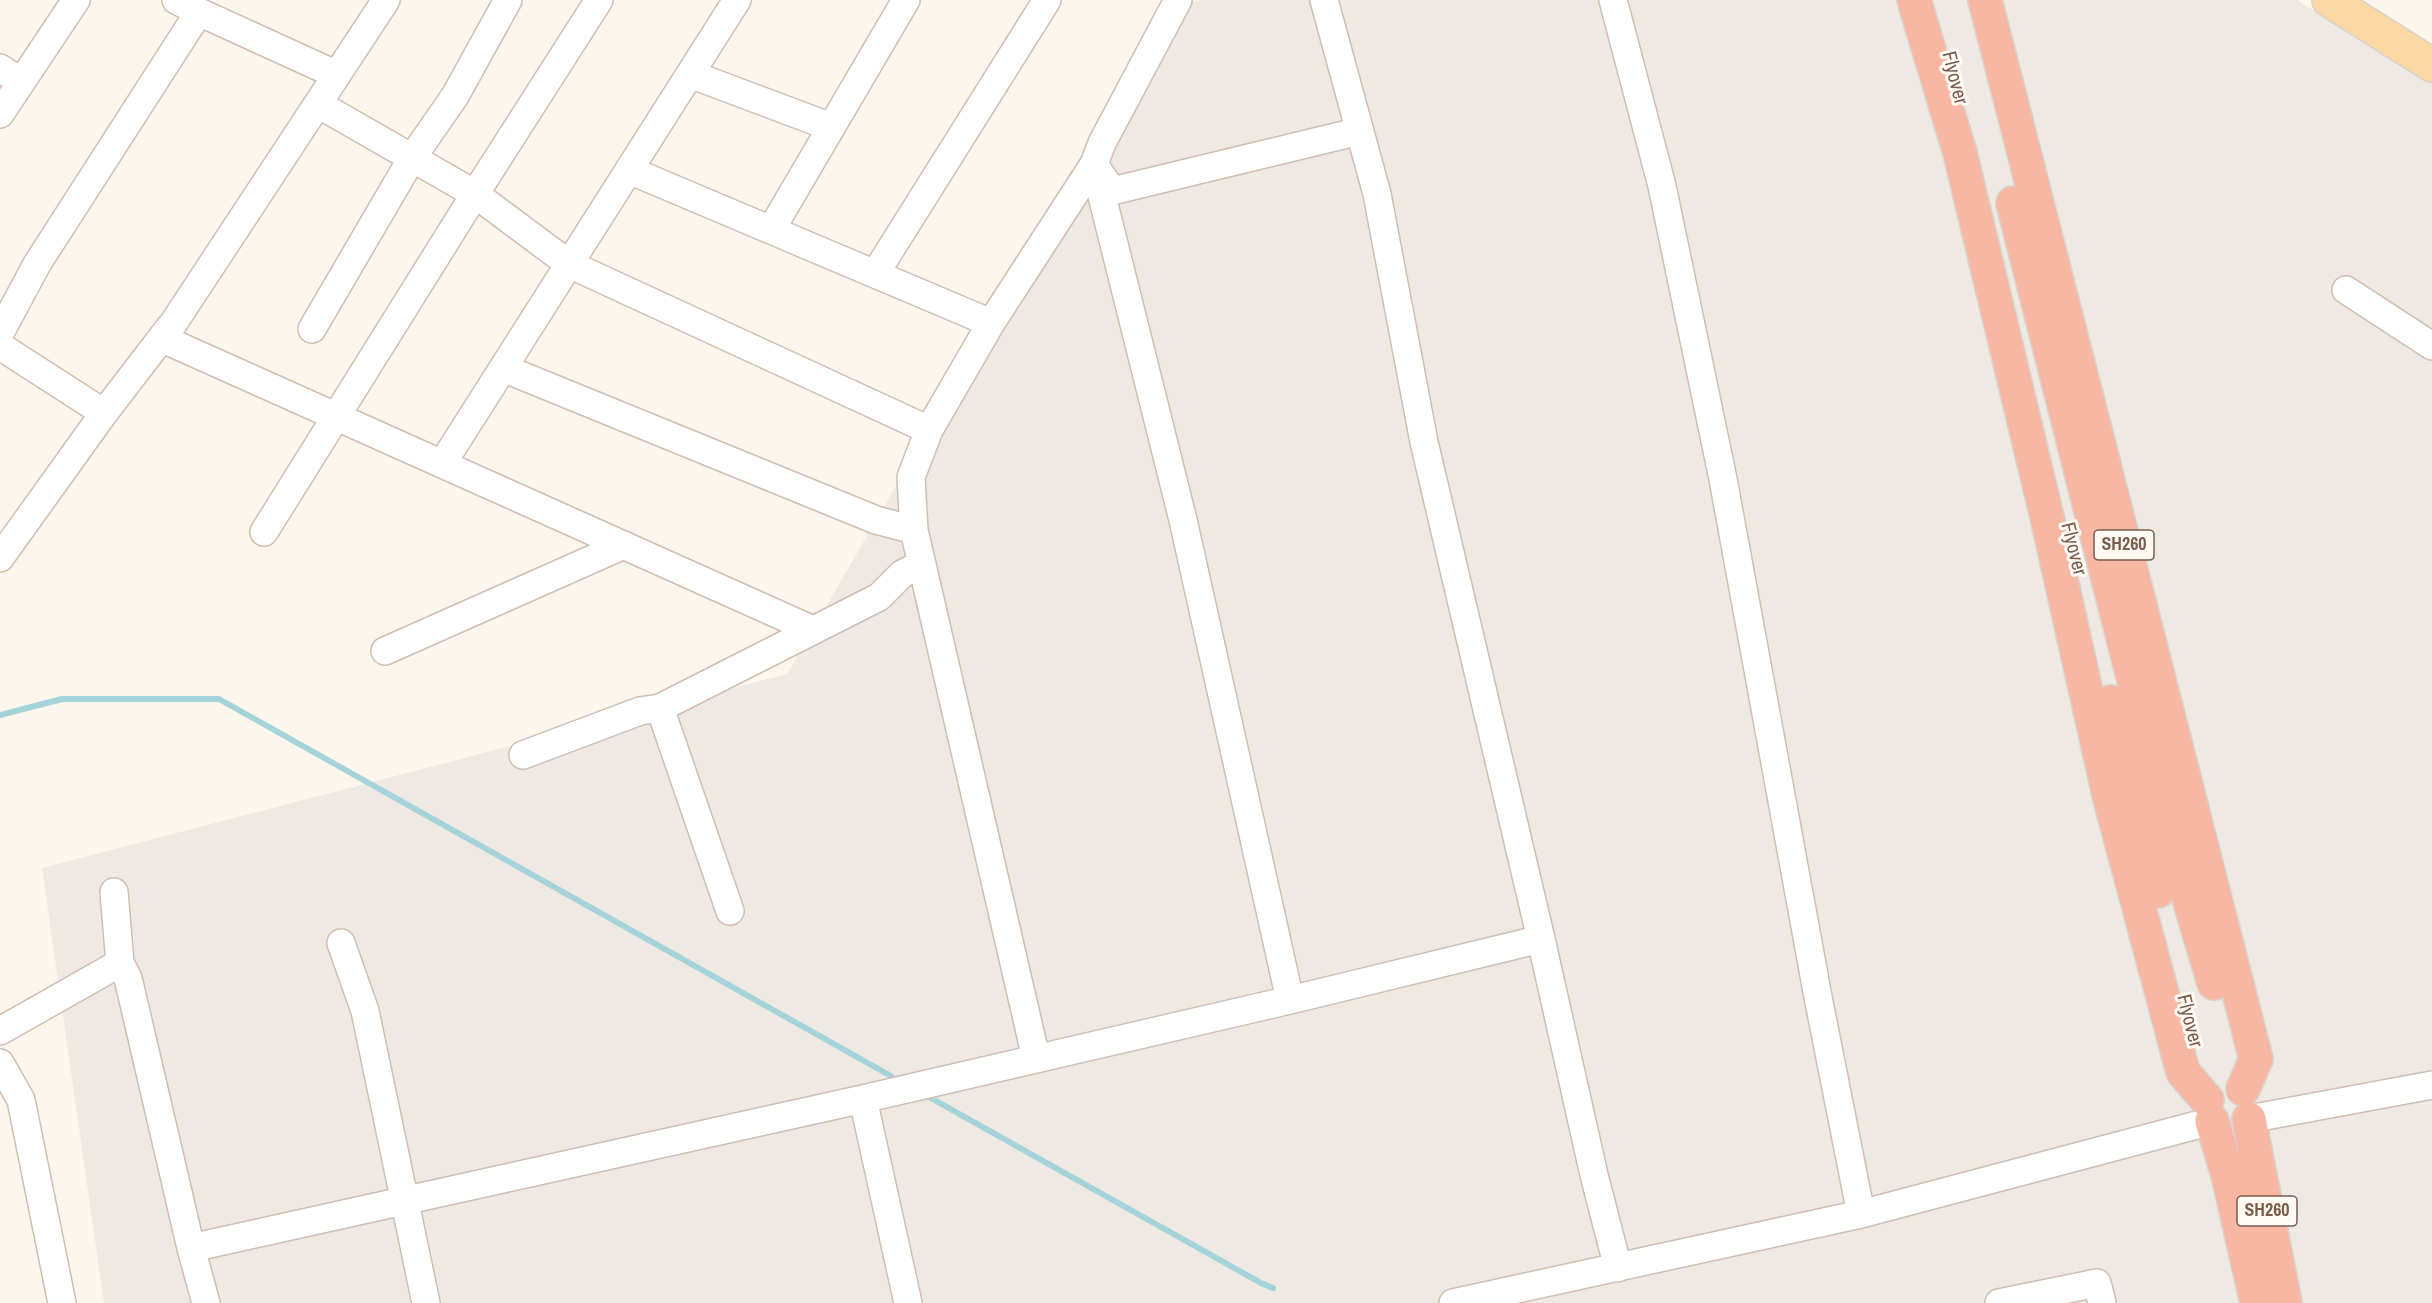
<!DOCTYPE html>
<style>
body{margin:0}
canvas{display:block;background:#fdf6ec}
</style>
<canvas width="2432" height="1303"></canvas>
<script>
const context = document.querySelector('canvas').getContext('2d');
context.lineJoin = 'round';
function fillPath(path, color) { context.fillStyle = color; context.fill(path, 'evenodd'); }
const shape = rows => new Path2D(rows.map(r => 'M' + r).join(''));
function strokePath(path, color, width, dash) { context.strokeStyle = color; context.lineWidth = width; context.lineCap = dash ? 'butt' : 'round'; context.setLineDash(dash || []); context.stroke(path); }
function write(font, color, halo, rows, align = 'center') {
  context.font = font + ' "Archivo Narrow",sans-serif'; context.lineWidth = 6; context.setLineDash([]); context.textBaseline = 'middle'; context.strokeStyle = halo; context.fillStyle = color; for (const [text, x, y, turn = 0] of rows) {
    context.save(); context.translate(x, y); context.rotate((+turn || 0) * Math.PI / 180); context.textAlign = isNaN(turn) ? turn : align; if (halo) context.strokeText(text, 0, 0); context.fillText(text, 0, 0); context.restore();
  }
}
fillPath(shape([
 [1201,0,2297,0,2432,83,2432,1303,104,1303,42,868,787,674,1174,6]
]), '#efe9e4');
strokePath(shape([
 [0,715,62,699,219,699,891,1076],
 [929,1097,1261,1283,1273,1288]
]), '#a5d3da', 6);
const minor = shape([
 [176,0,199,12],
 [386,0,163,339,813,630],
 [1324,0,1377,194,1424,442,1541,939,1594,1175,1618,1268],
 [1613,0,1662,186,1723,479,1818,997,1861,1214],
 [0,68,21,82],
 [690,74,831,127],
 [318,104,475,194,569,264,929,430],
 [0,114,76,0],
 [1094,164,1183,520,1290,1000],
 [1096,167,1112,191,1360,131],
 [629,170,991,323],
 [771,230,906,0],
 [875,274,1047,0],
 [2346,290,2432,346],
 [312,329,412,158,455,96,508,0],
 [0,333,37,264,199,12,337,75],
 [0,346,104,413,170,327],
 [503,368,876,520,914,530],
 [442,464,737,0],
 [264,532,475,194,599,0],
 [0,558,104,413],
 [385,651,624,545],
 [660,708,730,911],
 [523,755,640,711,660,708,879,597,902,574,922,564],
 [114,892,120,963,128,978,191,1248,206,1303],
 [341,943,365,1011,426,1303],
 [0,1031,120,963],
 [1036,1058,914,530,911,477,929,430,991,323,1094,164,1102,143,1178,0],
 [0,1063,21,1100,62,1303],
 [863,1099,908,1303],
 [2249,1119,2432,1085],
 [191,1248,863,1099,1290,1000,1541,939],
 [1453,1303,1861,1214,2212,1121],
 [1999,1303,2097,1283,2102,1303]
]);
const major = shape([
 [2329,0,2432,65]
]);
const highway = shape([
 [1914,0,1960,153,2047,517,2110,799,2183,1072,2207,1100],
 [1985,0,2256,1059,2243,1089],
 [2013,203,2190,902,2214,983],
 [2111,702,2158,891],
 [2249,1119,2285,1303],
 [2212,1121,2229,1179,2257,1303]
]);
strokePath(minor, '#d1beb0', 30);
strokePath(major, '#dad1cd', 36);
strokePath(highway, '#dad1cd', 36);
strokePath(minor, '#fff', 27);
strokePath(major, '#fbd9a5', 33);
strokePath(highway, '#f7b7a3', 33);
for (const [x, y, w] of [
 [2124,545,60],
 [2267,1211,60]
]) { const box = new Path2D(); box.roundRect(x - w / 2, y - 15, w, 30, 4.5); context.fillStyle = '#fffaf3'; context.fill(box); strokePath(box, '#7a5c4d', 1.5); }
write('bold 18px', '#7a5c4d', null, [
 ["SH260",2124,545],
 ["SH260",2267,1211]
]);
write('20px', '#7a5c4d', '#fffaf3', [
 ["Flyover",1954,78,76],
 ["Flyover",2073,549,76],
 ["Flyover",2189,1021,76]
]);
</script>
